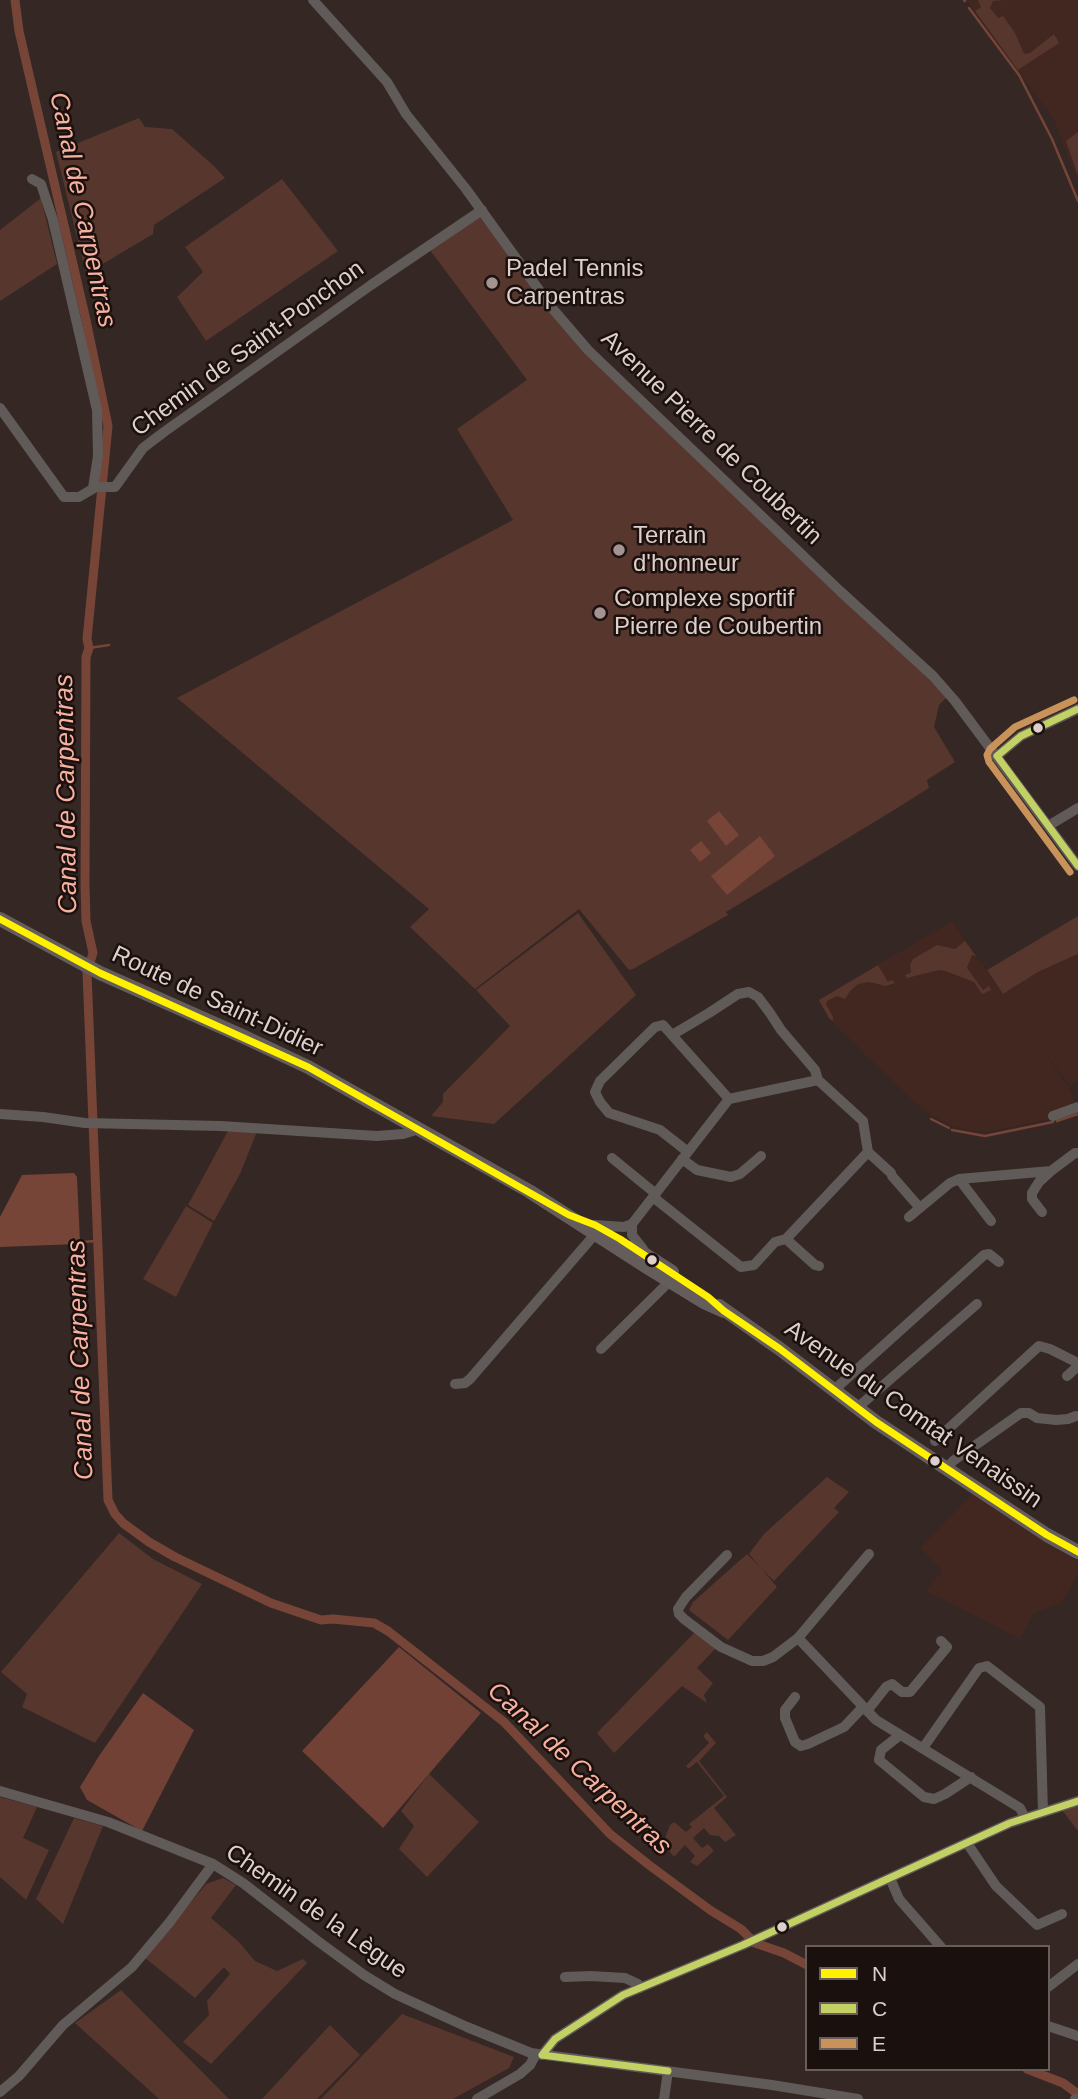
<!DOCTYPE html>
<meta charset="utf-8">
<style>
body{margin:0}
#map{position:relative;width:1078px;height:2099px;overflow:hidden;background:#342724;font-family:Arial,sans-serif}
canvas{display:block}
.legend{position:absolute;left:805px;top:1945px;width:245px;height:126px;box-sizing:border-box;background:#1a100d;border:2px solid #695c59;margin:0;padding:9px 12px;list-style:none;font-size:21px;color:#dfcfcb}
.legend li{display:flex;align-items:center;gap:14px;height:35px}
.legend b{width:35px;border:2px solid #695c59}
</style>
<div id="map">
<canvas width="1078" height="2099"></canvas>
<ul class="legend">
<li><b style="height:9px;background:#fff100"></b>N</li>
<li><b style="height:9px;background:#c3d164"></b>C</li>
<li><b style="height:9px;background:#c9925a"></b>E</li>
</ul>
</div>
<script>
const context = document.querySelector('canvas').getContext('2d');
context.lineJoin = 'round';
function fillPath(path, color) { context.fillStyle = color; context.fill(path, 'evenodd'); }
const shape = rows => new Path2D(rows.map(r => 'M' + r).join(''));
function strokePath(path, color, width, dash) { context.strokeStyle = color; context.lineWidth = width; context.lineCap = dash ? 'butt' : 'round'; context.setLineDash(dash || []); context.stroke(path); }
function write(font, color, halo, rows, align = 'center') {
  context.font = font + ' Arial,sans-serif'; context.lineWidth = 5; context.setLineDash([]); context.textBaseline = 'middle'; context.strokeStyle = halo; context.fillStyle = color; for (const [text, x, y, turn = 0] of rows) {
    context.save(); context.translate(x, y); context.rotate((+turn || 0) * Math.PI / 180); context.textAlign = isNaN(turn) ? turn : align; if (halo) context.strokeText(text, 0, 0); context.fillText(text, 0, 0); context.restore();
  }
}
fillPath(shape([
 [966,0,1078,0,1078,184,1054,120],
 [952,921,1003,994,1038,972,1078,954,1078,1081,1069,1085,1040,1046,1068,1086,1075,1102,1054,1118,992,1131,974,1131,955,1127,932,1116,912,1100,829,1019,818,1000],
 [972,1494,1078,1562,1078,1574,1062,1603,1034,1613,1020,1639,926,1591,942,1571,920,1548]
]), '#422620');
fillPath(shape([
 [978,0,1005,0,993,1,990,8,998,18,1003,16,1015,33,1024,54,1030,53,1054,34,1059,43,1018,70,975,11,981,7],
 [139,118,145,127,172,129,214,166,225,178,154,225,153,234,86,274,56,152],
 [1078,132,1078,173,1077,173,1066,141],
 [282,179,338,251,206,341,177,297,203,272,185,247],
 [41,198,57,264,0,301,0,230],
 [479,216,547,307,948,696,939,705,934,727,955,762,927,780,929,788,899,807,726,912,728,915,633,969,629,970,579,909,475,989,410,927,429,909,177,698,513,520,457,429,527,380,430,250],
 [578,913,636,995,494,1124,431,1116,443,1102,443,1094,510,1026,476,990],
 [1078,916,1078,954,1038,972,1003,994,987,970],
 [965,941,976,956,972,955,967,968,983,990,989,986,991,990,982,994,974,982,945,971,939,970,907,978,905,975,911,973,910,965,913,959,937,945,955,949],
 [878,965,888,982,892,980,895,983,886,986,869,982,858,984,850,991,845,999,837,996,827,1001,826,1004,833,1017,833,1021,829,1018,819,1000],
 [229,1129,256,1131,256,1134,240,1174,214,1221,188,1205],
 [186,1206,213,1223,176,1297,143,1279],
 [827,1477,849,1492,834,1508,839,1512,774,1581,762,1569,777,1587,728,1640,689,1610,693,1602,747,1554,760,1567,749,1554,764,1534],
 [119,1533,153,1559,202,1584,95,1743,22,1707,27,1694,1,1672],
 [696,1631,716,1645,715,1649,697,1668,713,1683,704,1695,707,1703,682,1686,614,1753,597,1733],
 [707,1732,716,1743,699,1761,727,1797,714,1808,736,1835,725,1842,719,1836,710,1835,704,1828,693,1838,702,1848,708,1844,714,1851,697,1866,690,1862,695,1856,685,1845,674,1857,666,1847,665,1838,670,1825,674,1822,686,1832,692,1827,689,1824,724,1796,697,1762,688,1769,686,1766,709,1743,703,1736],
 [429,1774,479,1822,427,1877,399,1849,414,1826,401,1811],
 [0,1797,37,1807,23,1838,49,1850,26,1900,0,1877],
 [1078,1805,1078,1831,1062,1810],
 [74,1818,103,1826,63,1924,36,1899],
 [223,1878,236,1885,211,1918,238,1941,255,1961,277,1971,303,1959,307,1963,211,2064,183,2042,209,2015,207,2001,230,1974,224,1967,195,1998,145,1958,206,1884],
 [121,1990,229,2099,159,2099,75,2023],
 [402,2014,514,2057,509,2068,453,2099,321,2099],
 [330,2025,360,2055,317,2099,262,2099]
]), '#57362e');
fillPath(shape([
 [399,1647,481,1713,383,1828,302,1751],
 [143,1693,194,1730,142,1831,87,1800,80,1787,99,1756]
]), '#714135');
fillPath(shape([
 [719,811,739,835,726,846,707,821],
 [760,836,775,856,727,895,711,876],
 [701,841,711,853,700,862,690,850],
 [74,1173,77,1177,80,1242,78,1244,0,1247,0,1217,22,1175]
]), '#774438');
strokePath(shape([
 [964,0,965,1],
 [969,8,1019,75,1052,139,1078,201],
 [89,648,109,645],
 [931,1119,949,1128],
 [1057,1121,1078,1114],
 [952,1130,985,1136,1053,1122],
 [80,1242,97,1241]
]), '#774438', 2.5);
strokePath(shape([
 [15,0,19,31,86,320,108,426,87,639,89,648,86,657,85,885,86,921,93,953,87,972,108,1500,115,1514,123,1523,149,1542,175,1557,271,1603,321,1620,333,1619,374,1623,388,1631,504,1722,610,1834,649,1865,710,1910,741,1929,755,1943,784,1953,807,1965],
 [1027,2069,1063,2083,1078,2094]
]), '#774438', 9);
strokePath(shape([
 [313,0,387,82,406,114,466,189,552,308,588,350,840,591,933,676,955,701,1078,866],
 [32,179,41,184,53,220,97,410,98,456,93,488],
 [0,408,64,497,79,497,96,487,115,487,143,448,164,432,371,285,482,210],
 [997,756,1021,736,1078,709],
 [1048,826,1078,808],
 [672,1035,709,1013,738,994,749,992,758,997,770,1013,781,1030,815,1070,818,1080],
 [0,1114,43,1117,85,1123,221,1126,377,1136,403,1134,413,1131,415,1127],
 [1053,1116,1078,1107],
 [688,1152,660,1130,609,1113,600,1102,595,1092,600,1081,655,1027,663,1025,729,1099],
 [868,1152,891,1173],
 [612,1158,656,1194],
 [682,1159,697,1170,731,1177,740,1174,761,1156],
 [892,1176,920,1208],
 [959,1179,991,1221],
 [653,1197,741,1267,754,1265,775,1242,786,1239,868,1152,863,1121,818,1080],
 [1042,1212,1032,1199,1032,1193,1039,1182,1051,1171],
 [909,1217,950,1183,959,1179,1051,1171,1075,1153,1078,1153],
 [595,1225,624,1227,632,1224],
 [786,1239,815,1265,819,1266],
 [643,1249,632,1235,632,1224,729,1099,818,1080],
 [601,1349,673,1278],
 [1067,1376,1078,1366],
 [455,1384,465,1383,470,1379,596,1233],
 [834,1390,984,1255,989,1254,999,1262],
 [857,1408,977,1304],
 [935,1441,1039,1346,1050,1349,1078,1363],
 [947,1468,953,1461,1021,1413,1029,1413,1037,1418,1056,1420,1068,1419,1076,1416],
 [727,1555,686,1597,678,1609,679,1614,684,1619,721,1647,752,1661,763,1661,773,1657,798,1638,876,1720,1020,1808,1025,1818],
 [798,1638,869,1554],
 [795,1697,785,1710,785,1718,795,1742,801,1746,808,1744,844,1727,863,1707],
 [867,1711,886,1687,892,1684,902,1692,910,1692,947,1647,941,1641],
 [900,1735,881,1750,879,1760,924,1797,934,1799,945,1794,971,1777],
 [923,1748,979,1668,987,1666,1040,1707,1043,1812],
 [0,1791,108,1822,213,1864,243,1883,319,1942,364,1975,395,1994,467,2027,531,2053,772,2085,858,2099],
 [967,1843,996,1886,1037,1925,1062,1914],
 [890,1878,899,1899,941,1947],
 [565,1977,591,1976,625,1978,638,1984,640,1988],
 [1048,1987,1078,1964],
 [1048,2026,1078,2036],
 [542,2055,555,2039,623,1995,743,1945,1010,1823,1078,1801],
 [0,2092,19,2076,63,2025,132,1967,169,1923,213,1864],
 [477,2099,520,2074,530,2065,536,2054],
 [664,2099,668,2071],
 [1075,2099,1078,2099]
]), '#605a58', 10);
strokePath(shape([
 [0,919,100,973,242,1036,308,1067,529,1191,647,1267,704,1302,724,1311],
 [633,1247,672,1272],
 [719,1306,780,1349,876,1422,1047,1535,1078,1552]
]), '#645d5b', 14);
strokePath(shape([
 [0,919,100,973,308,1067,569,1215,595,1225,620,1239,708,1297,724,1311,780,1349,876,1422,1047,1535,1078,1552]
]), '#fff100', 7);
strokePath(shape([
 [997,756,1078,866],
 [997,756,1021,736,1078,709],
 [542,2055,555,2039,623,1995,743,1945,1010,1823,1078,1801],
 [542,2055,668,2071]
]), '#c3d164', 7);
strokePath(shape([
 [1070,872,989,762,987,755,990,749,1015,727,1074,700]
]), '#c9925a', 7);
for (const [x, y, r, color] of [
 [492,283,7,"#a39491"],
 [619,550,7,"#a39491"],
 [600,613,7,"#a39491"],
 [1038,728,6,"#dfcfcb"],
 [652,1260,6,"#dfcfcb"],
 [935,1461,6,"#dfcfcb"],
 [782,1927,6,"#dfcfcb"]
]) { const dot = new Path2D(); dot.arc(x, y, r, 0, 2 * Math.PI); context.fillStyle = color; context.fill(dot); strokePath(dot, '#1a100d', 2.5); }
write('24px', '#dfcfcb', '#1a100d', [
 ["Padel Tennis",506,269],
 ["Carpentras",506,297],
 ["Terrain",633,536],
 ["d'honneur",633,564],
 ["Complexe sportif",614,599],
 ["Pierre de Coubertin",614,627]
], 'left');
write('24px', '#dfcfcb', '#1a100d', [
 ["Chemin de Saint-Ponchon",248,349,-36],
 ["Avenue Pierre de Coubertin",711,438,44],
 ["Route de Saint-Didier",217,1002,25],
 ["Avenue du Comtat Venaissin",913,1415,35],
 ["Chemin de la Lègue",316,1912,35]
]);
write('italic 26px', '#f8b1a0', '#1a100d', [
 ["Canal de Carpentras",82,210,78],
 ["Canal de Carpentras",67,794,-91],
 ["Canal de Carpentras",81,1360,-92],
 ["Canal de Carpentras",579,1769,43]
]);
</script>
